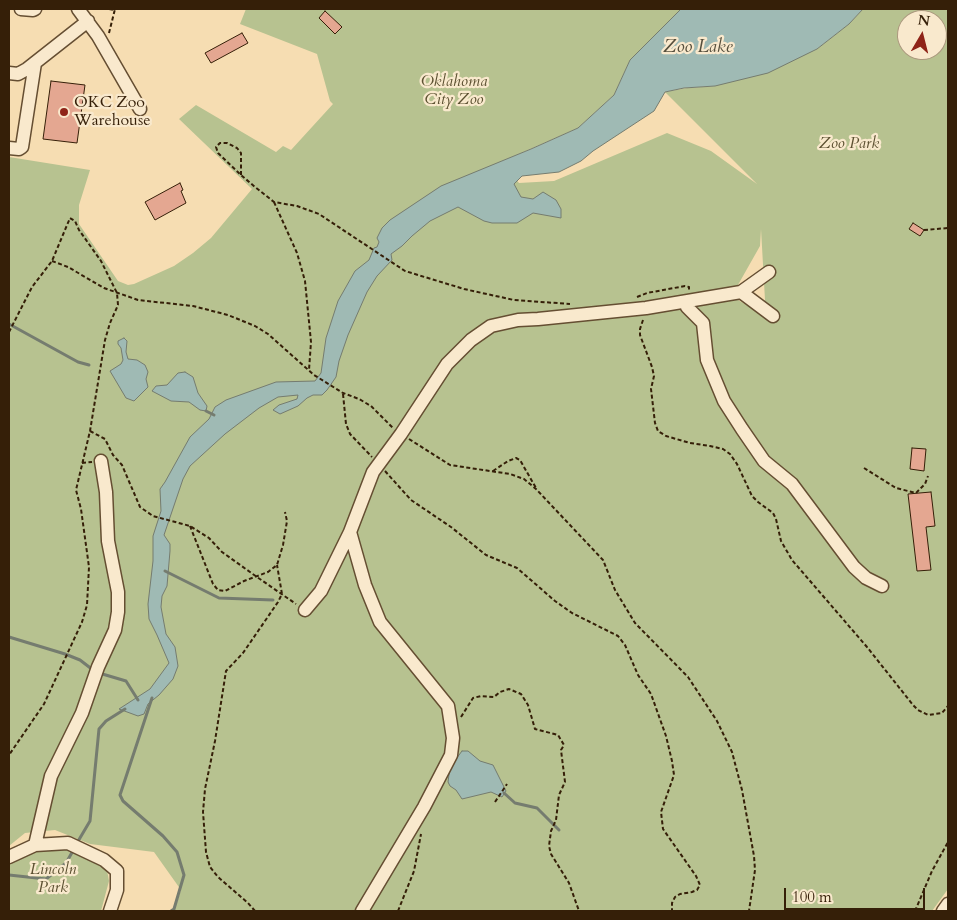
<!DOCTYPE html>
<style>
body{margin:0}
#map{position:relative;width:957px;height:920px;overflow:hidden;background:#f6ddb2;font-family:Cardo,serif}
canvas{display:block}
.frame{position:absolute;inset:0;border:10px solid #351f08;pointer-events:none}
.north{position:absolute;left:897px;top:10px;width:50px;height:50px;box-sizing:border-box;background:#f9e9cd;border:1px solid #ab987e;border-radius:50%;rotate:8deg;font-size:14px;font-weight:700;line-height:20px;text-align:center;color:#351f08}
.north::after{content:'';display:block;margin:auto;width:18px;height:22px;background:#8f2418;clip-path:polygon(50% 0,100% 100%,50% 72%,0 100%)}
.scale{position:absolute;left:784px;top:888px;width:141px;height:22px;box-sizing:border-box;border:2px solid #351f08;border-top:0;padding-left:6px;font-size:15px;line-height:18px;white-space:nowrap;color:#351f08;-webkit-text-stroke:4px #f9e9cd;paint-order:stroke}
</style>
<div id="map">
<canvas width="957" height="920"></canvas>
<div class="frame"></div>
<div class="north">N</div>
<div class="scale">100 m</div>
</div>
<script>
const context = document.querySelector('canvas').getContext('2d');
context.lineJoin = 'round';
function fillPath(path, color) { context.fillStyle = color; context.fill(path, 'evenodd'); }
const shape = rows => new Path2D(rows.map(r => 'M' + r).join(''));
function strokePath(path, color, width, dash) { context.strokeStyle = color; context.lineWidth = width; context.lineCap = dash ? 'butt' : 'round'; context.setLineDash(dash || []); context.stroke(path); }
function write(font, color, halo, rows, align = 'center') {
  context.font = font + ' Cardo,serif'; context.lineWidth = 4.5; context.setLineDash([]); context.textBaseline = 'middle'; context.strokeStyle = halo; context.fillStyle = color; for (const [text, x, y, turn = 0] of rows) {
    context.save(); context.translate(x, y); context.rotate((+turn || 0) * Math.PI / 180); context.textAlign = isNaN(turn) ? turn : align; if (halo) context.strokeText(text, 0, 0); context.fillText(text, 0, 0); context.restore();
  }
}
fillPath(shape([
 [246,9,681,9,630,60,614,95,578,128,501,162,519,183,554,181,667,133,711,151,757,184,665,92,687,88,715,86,817,49,849,24,863,9,948,9,948,889,932,911,174,911,181,890,154,852,90,844,55,830,25,833,9,846,9,157,90,170,79,205,79,224,118,281,128,285,134,284,174,266,193,253,211,238,252,189,179,119,196,105,276,152,283,146,291,150,333,104,330,101,317,54,240,24],
 [907,20,937,20,937,50,907,50],
 [761,229,765,300,759,312,736,299,730,299,760,246],
 [63,845,99,862,107,870,109,881,101,911,9,911,9,860,35,847]
]), '#b7c290');
const water = shape([
 [681,9,863,9,849,24,817,49,768,73,715,86,684,88,665,92,654,111,593,151,581,161,559,172,522,176,514,184,521,197,533,199,543,192,556,200,561,209,561,218,533,213,517,223,492,223,484,221,458,207,430,221,412,236,402,246,391,254,392,260,377,276,367,292,348,335,339,361,336,377,327,390,322,395,313,395,307,398,298,406,280,414,273,410,279,405,297,399,298,395,278,397,259,408,225,434,190,466,183,479,164,535,170,544,170,551,167,586,162,596,161,607,166,634,175,647,178,666,173,679,159,695,148,704,144,714,138,716,119,709,150,689,169,663,157,635,149,619,148,604,153,561,153,536,161,511,160,489,165,482,190,437,209,419,215,407,226,400,276,382,315,381,321,373,326,338,338,301,355,271,369,260,374,248,377,247,379,242,377,238,382,228,390,220,441,186,531,149,578,128,614,95,630,60,681,9],
 [124,338,127,341,126,352,128,359,137,360,145,365,148,372,146,379,148,387,134,401,126,398,110,371,121,364,123,360,121,348,118,344,118,341,124,338],
 [185,372,193,377,198,393,207,406,206,411,200,410,189,402,171,401,152,391,156,386,167,385,178,373,185,372],
 [462,751,468,751,480,761,493,765,506,791,502,797,491,792,462,799,456,790,450,786,448,782,450,767,462,751]
]);
fillPath(water, '#9fbab4');
strokePath(water, '#757c6f', 1);
strokePath(shape([
 [9,324,78,362,89,365],
 [206,411,214,415],
 [165,571,219,598,273,600],
 [9,637,65,654,80,660,93,670],
 [99,673,126,681,138,700],
 [152,698,120,795,123,801,163,836,177,852,184,875,174,909,171,911],
 [504,793,515,803,537,808,559,830],
 [77,843,90,821,99,729,106,721,125,709],
 [9,875,46,879,66,863,74,849]
]), '#757c6f', 3);
const building = shape([
 [325,11,342,27,335,34,319,18,325,11],
 [242,33,248,43,211,63,205,53,242,33],
 [51,81,85,85,77,143,43,139,51,81],
 [180,183,183,190,181,191,186,203,155,220,145,202,180,183],
 [913,223,924,230,920,236,909,229,913,223],
 [912,448,926,449,924,471,910,469,912,448],
 [931,492,935,526,926,527,931,570,917,571,908,494,931,492]
]);
fillPath(building, '#e4a791');
strokePath(building, '#351f08', 1);
const minor = shape([
 [21,9,33,10,35,9],
 [78,9,98,36,140,109],
 [9,73,18,74,27,69,88,21],
 [9,148,19,149,22,147,35,63],
 [741,292,769,272],
 [688,301,687,307,703,323,707,360,724,401,742,429,764,461,792,484,854,567,866,578,882,586],
 [305,610,321,591,350,532],
 [35,845,51,776,82,713,98,667,115,630,118,612,118,592,108,541,106,492,101,461],
 [9,857,35,845,68,843,104,860,117,871,117,890,110,911],
 [362,911,424,807,451,755,453,738,448,706,380,622,365,585,350,532,373,472,401,434,447,364,471,340,491,326,518,320,538,319,646,308,741,292,773,316],
 [943,911,948,904]
]);
strokePath(minor, '#654e32', 15);
strokePath(shape([
 [109,9,115,10],
 [109,33,115,9],
 [241,175,241,153,237,148,227,143,220,143,216,147,218,153,241,175,255,187,274,202,297,206,319,214,405,271,464,289,514,300,570,304],
 [274,202,297,253,305,281,311,342,309,370],
 [924,230,948,228],
 [52,261,68,267,104,288,138,300,193,306,228,315,255,326,268,334,314,375,343,393,359,399,371,406,393,428],
 [637,297,647,293,685,286,689,287,689,291],
 [643,320,640,329,640,335,652,367,654,376,651,389,655,423,658,431,666,436,690,443,710,446,723,449,730,454,737,464,752,496,758,502,773,513,776,519,781,541,792,560,867,647,913,705,918,710,928,715,942,713,948,706],
 [9,332,32,287,52,261,70,218,75,221,79,230,101,261,117,293,118,305,110,323,105,340,90,431,76,490,81,509,89,567,87,605,82,622,44,704,9,755],
 [343,394,346,424,350,434,372,457],
 [90,431,105,439,113,455,122,465,140,507,153,516,190,526,209,538,222,552,257,577,296,604],
 [409,439,450,465,510,474,524,479,536,489,603,560,615,590,635,623,688,677,717,721,732,752,742,790,754,856,755,870,749,911],
 [82,463,92,462],
 [864,468,896,488,916,493,925,484,928,476],
 [385,471,411,500,451,527,486,555,517,568,555,601,572,613,618,636,625,645,638,675,651,694,666,736,672,761,674,775,661,812,663,829,696,876,700,885,697,890,692,892,680,894,675,897,672,903,672,911],
 [493,471,508,461,516,458,520,460,536,488],
 [190,526,213,584,218,590,225,591,244,581,268,572,277,565,283,545,287,521,285,512],
 [461,717,473,698,481,696,494,697,500,692,509,689,521,694,528,705,535,729,558,735,564,745,561,750,565,782,559,795,556,820,551,831,549,846,551,854,569,883,579,911],
 [495,802,507,784],
 [255,911,248,903,218,877,210,867,206,852,203,812,205,789,215,741,226,671,243,653,278,602,282,594,277,565],
 [398,911,414,871,421,834],
 [915,911,932,871,948,842]
]), '#351f08', 2, [4, 2.5]);
strokePath(minor, '#f9e9cd', 12);
for (const [x, y, r, color] of [
 [64,112,5,"#8f2418"]
]) { const dot = new Path2D(); dot.arc(x, y, r, 0, 2 * Math.PI); context.fillStyle = color; context.fill(dot); strokePath(dot, '#f9e9cd', 2); }
write('italic 16px', '#5c5031', '#f9e9cd', [
 ["Oklahoma",454,82],
 ["City Zoo",454,100],
 ["Zoo Park",849,144],
 ["Lincoln",53,870],
 ["Park",53,888]
]);
write('16px', '#351f08', '#f9e9cd', [
 ["OKC Zoo",74,103],
 ["Warehouse",74,121]
], 'left');
write('italic 18px', '#554e3c', '#f9e9cd', [
 ["Zoo Lake",698,48]
]);
</script>
